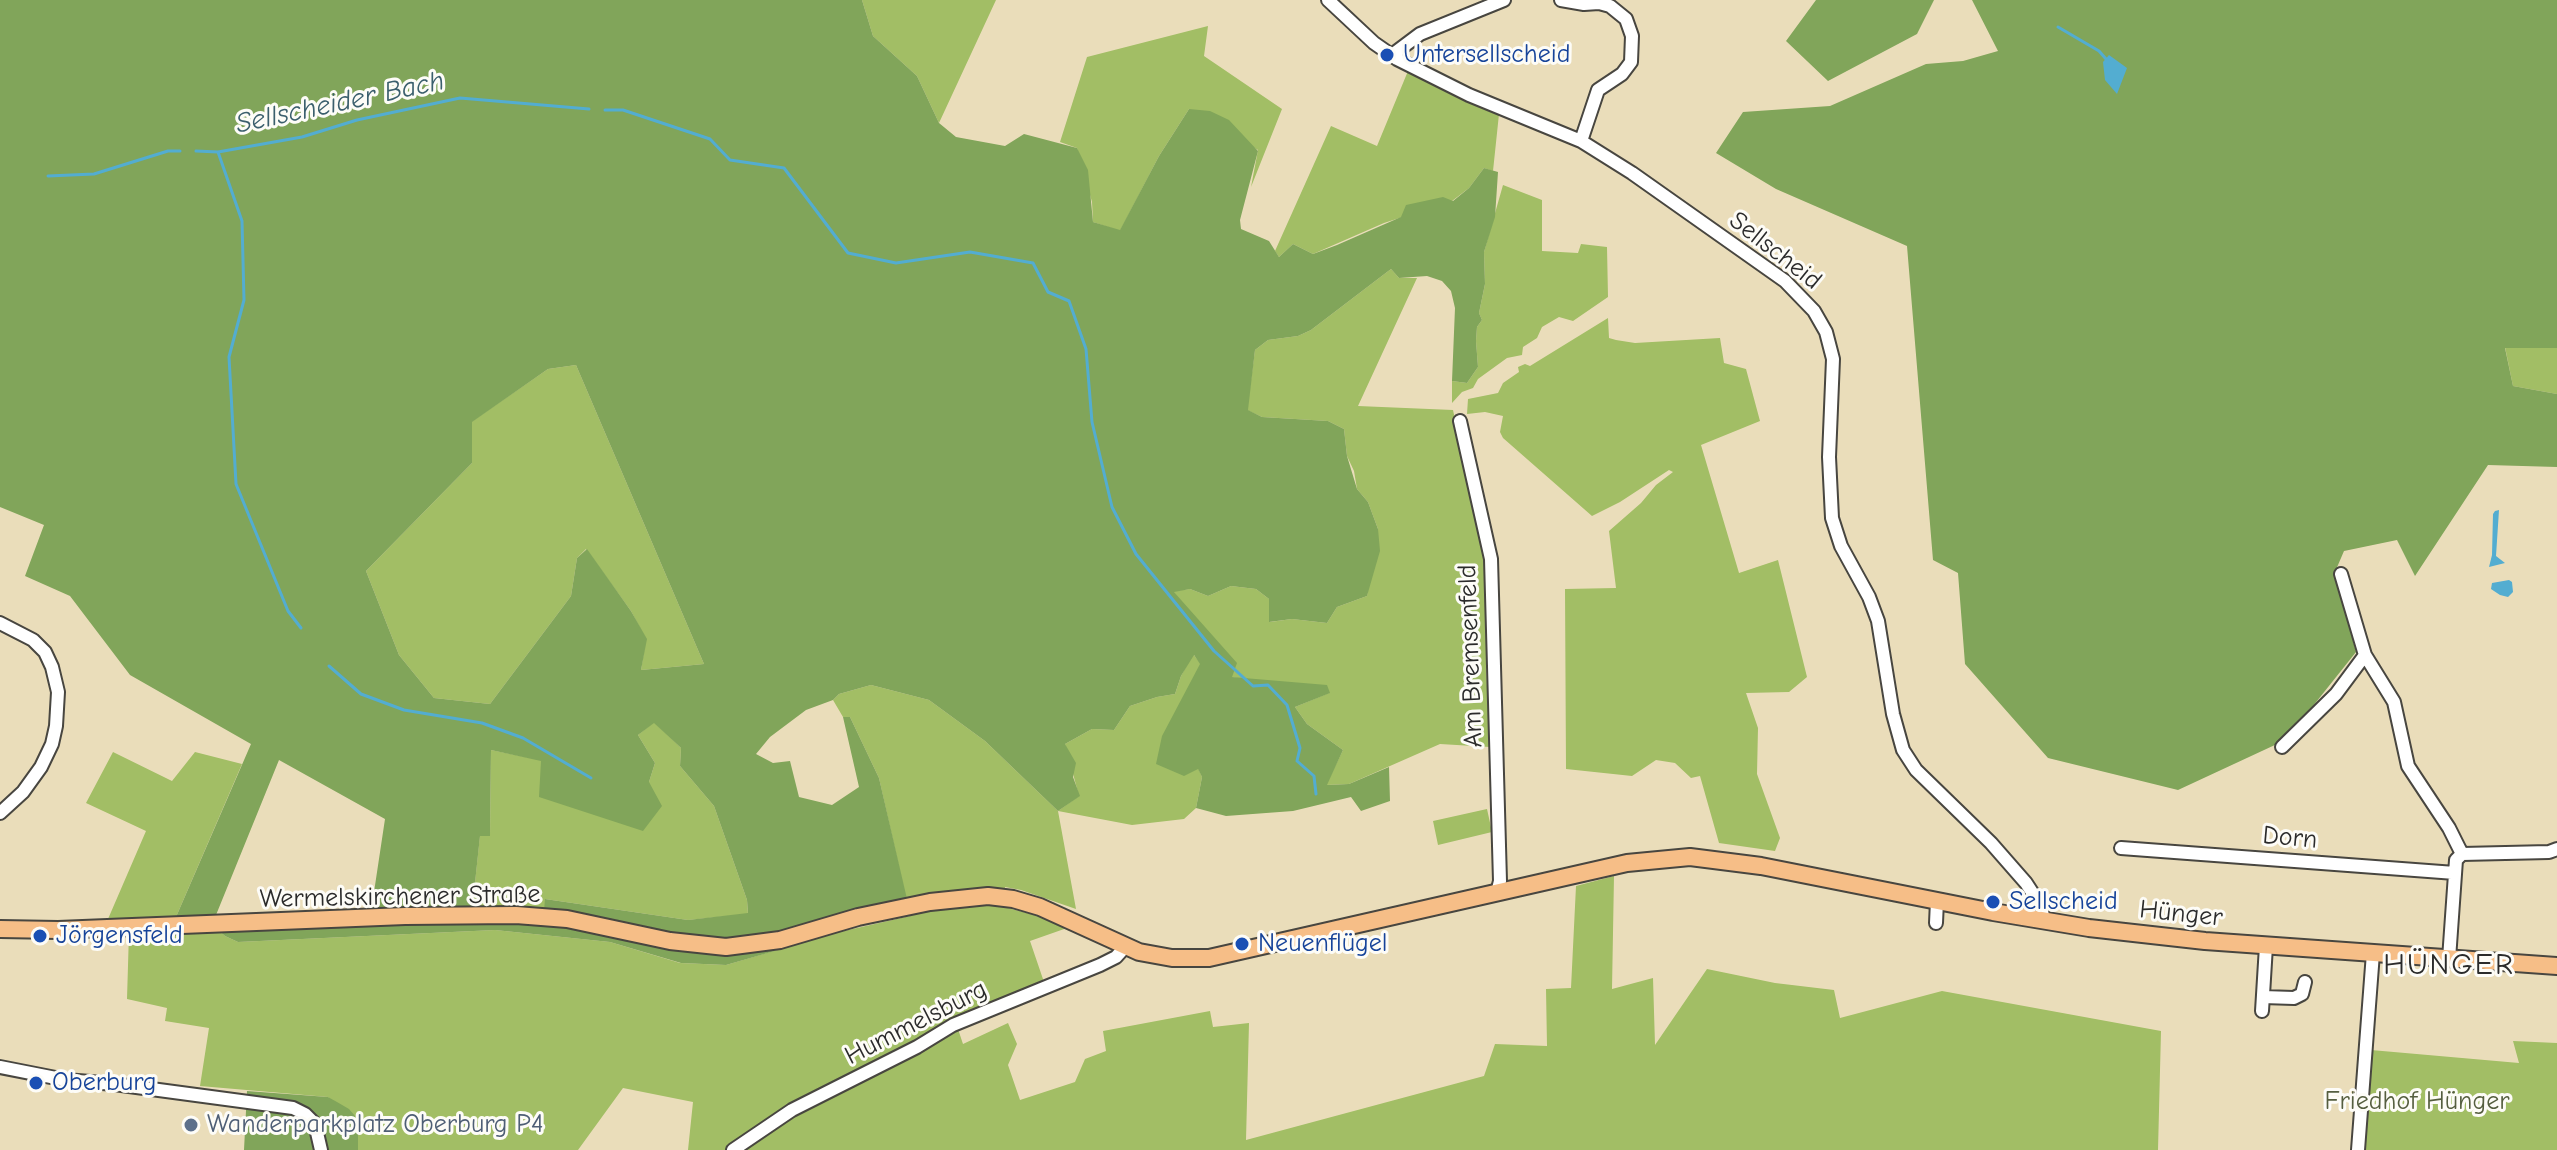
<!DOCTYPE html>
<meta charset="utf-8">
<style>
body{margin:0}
canvas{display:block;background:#eaddba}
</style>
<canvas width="2557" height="1150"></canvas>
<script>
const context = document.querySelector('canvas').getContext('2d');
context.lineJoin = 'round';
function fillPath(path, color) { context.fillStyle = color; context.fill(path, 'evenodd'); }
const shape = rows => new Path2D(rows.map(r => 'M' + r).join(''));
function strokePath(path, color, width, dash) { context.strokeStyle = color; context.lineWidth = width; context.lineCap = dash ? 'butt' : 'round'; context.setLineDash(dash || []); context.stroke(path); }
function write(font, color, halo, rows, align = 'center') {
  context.font = font + ' "Comic Neue",sans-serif'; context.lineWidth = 6; context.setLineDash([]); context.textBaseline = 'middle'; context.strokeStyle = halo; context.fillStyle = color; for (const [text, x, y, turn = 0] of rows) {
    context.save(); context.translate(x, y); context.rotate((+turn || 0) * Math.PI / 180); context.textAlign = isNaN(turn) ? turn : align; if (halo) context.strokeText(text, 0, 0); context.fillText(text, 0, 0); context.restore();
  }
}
fillPath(shape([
 [862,0,996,0,939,123,917,76,873,36],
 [1208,26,1204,56,1282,109,1251,187,1258,150,1189,109,1159,156,1120,231,1093,222,1092,202,1077,148,1060,142,1087,57],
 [1408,71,1499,114,1493,171,1484,168,1469,188,1452,201,1384,223,1313,254,1293,244,1279,257,1275,251,1331,126,1377,146],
 [1503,185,1542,200,1542,251,1578,253,1581,244,1607,247,1608,297,1573,321,1559,317,1542,327,1537,338,1523,347,1522,355,1507,358,1478,379,1473,388,1462,392,1452,403,1452,381,1467,383,1478,367,1476,341,1477,327,1482,320,1479,313,1485,284,1484,252],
 [1391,269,1399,278,1417,278,1358,406,1453,410,1486,560,1486,666,1490,747,1440,744,1349,784,1326,785,1343,750,1307,724,1295,707,1329,693,1231,677,1173,591,1190,589,1208,596,1231,586,1256,589,1269,599,1270,622,1292,619,1327,623,1337,607,1367,596,1378,529,1368,502,1357,489,1354,471,1347,456,1344,429,1328,421,1262,417,1247,410,1255,350,1268,340,1298,336,1311,330],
 [1608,318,1609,338,1616,340,1635,343,1720,338,1724,363,1746,369,1760,421,1701,445,1739,573,1778,560,1807,677,1789,692,1746,693,1758,728,1757,774,1780,838,1775,851,1719,843,1700,776,1691,778,1675,763,1656,760,1632,776,1566,769,1565,589,1616,588,1609,531,1641,503,1656,485,1673,472,1669,470,1620,502,1592,516,1503,438,1500,432,1503,416,1485,412,1467,414,1468,399,1498,393,1503,383,1519,372,1518,367,1525,364,1530,366],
 [2505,347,2557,348,2557,394,2513,386],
 [576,365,704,664,641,670,646,639,631,611,586,549,577,558,571,596,490,704,434,698,399,655,366,571,472,463,471,422,548,369],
 [1193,654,1201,664,1191,685,1198,768,1202,777,1196,808,1184,819,1132,825,1058,811,1076,909,1021,890,1005,887,1004,907,1038,916,1067,928,1030,941,1045,985,957,1026,963,1044,1008,1023,1017,1044,1008,1065,1020,1100,1075,1082,1085,1059,1106,1051,1103,1031,1210,1011,1213,1027,1249,1023,1246,1140,1484,1076,1495,1044,1547,1046,1546,989,1571,988,1576,886,1614,876,1612,989,1653,978,1655,1045,1707,969,1775,983,1834,990,1840,1018,1942,991,2161,1031,2158,1150,688,1150,693,1102,623,1088,578,1150,358,1150,358,1128,328,1097,200,1086,209,1028,165,1021,167,1008,127,999,129,932,218,930,225,936,238,942,495,930,610,942,680,963,726,965,835,933,910,916,879,778,850,717,843,717,833,700,839,694,871,685,929,700,985,741,1058,811,1079,796,1065,744,1092,729,1114,730,1130,706,1157,697,1175,694,1181,676],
 [654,722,681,748,680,766,714,806,747,900,748,914,688,920,545,899,545,911,472,911,480,835,490,835,491,750,649,782,655,763,638,735],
 [113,752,172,781,195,752,242,764,176,917,108,919,146,831,86,803],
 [1487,809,1492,832,1438,845,1433,821],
 [2513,1041,2557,1043,2557,1150,2364,1150,2371,1050,2519,1063]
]), '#a2be65');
fillPath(shape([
 [0,0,862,0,873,36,917,76,939,123,956,137,1005,146,1024,134,1077,148,1088,170,1093,222,1120,230,1159,156,1189,109,1210,111,1229,120,1258,151,1240,220,1241,229,1269,241,1279,257,1293,244,1313,254,1337,245,1401,217,1406,205,1443,197,1453,201,1469,188,1484,168,1498,172,1495,217,1484,252,1485,284,1479,313,1482,320,1477,327,1476,341,1478,367,1467,383,1452,381,1455,308,1451,291,1442,281,1427,276,1399,278,1391,269,1311,330,1298,336,1268,340,1255,350,1248,410,1262,417,1328,421,1344,429,1347,456,1357,489,1368,502,1378,529,1380,551,1367,596,1337,607,1327,623,1292,619,1269,622,1269,599,1256,589,1231,586,1208,596,1190,589,1174,592,1237,663,1232,677,1327,685,1330,693,1295,707,1307,724,1343,750,1327,785,1349,784,1389,767,1390,801,1361,811,1351,797,1293,811,1226,816,1196,808,1202,777,1198,769,1184,776,1156,764,1162,736,1200,664,1194,655,1181,676,1175,694,1157,697,1130,706,1114,730,1092,729,1065,744,1076,763,1073,777,1080,796,1058,811,985,741,929,700,871,685,839,694,833,700,806,710,770,737,756,754,773,763,790,761,799,797,832,805,859,787,843,717,850,717,879,778,907,899,785,933,725,943,544,911,545,899,688,920,748,913,747,900,714,806,680,766,681,748,654,723,638,735,655,763,649,782,662,806,643,831,539,797,541,761,491,750,490,836,480,836,472,911,371,912,385,819,279,760,216,915,176,917,251,744,130,675,70,596,25,576,44,525,0,507],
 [576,365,704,664,641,670,647,639,631,611,587,549,577,558,571,596,490,704,434,698,399,655,366,571,472,463,472,422,548,369],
 [1816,0,1934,0,1917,34,1828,81,1786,41],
 [1972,0,2557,0,2557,348,2505,348,2513,386,2557,394,2557,467,2488,465,2415,576,2397,540,2344,551,2335,572,2356,652,2305,716,2277,744,2178,790,2048,758,1965,664,1958,573,1933,560,1907,246,1776,189,1716,153,1743,112,1830,106,1926,64,1963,61,1998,51],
 [349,923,544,923,682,951,725,955,778,950,726,965,681,963,610,942,495,930,238,942,225,936,218,930],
 [247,1091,328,1097,337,1102,349,1109,355,1116,358,1128,358,1150,244,1150]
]), '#81a55a');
fillPath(shape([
 [2109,55,2127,68,2117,94,2105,80,2103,62],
 [2499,510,2496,556,2505,563,2489,567,2492,555,2493,514,2495,511],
 [2509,580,2512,582,2513,592,2508,597,2500,595,2491,589,2492,583]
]), '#53add1');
strokePath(shape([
 [2058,27,2099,51,2106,59],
 [605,110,623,110,710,139,730,160,784,168,848,253,896,263,970,252,1033,263,1048,292,1069,301,1086,349,1092,422,1112,507,1136,554,1214,651,1253,686,1268,685,1287,705,1300,748,1297,761,1314,776,1316,794],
 [196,151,218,152,302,137,357,120,460,98,589,109],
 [218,152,242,221,244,300,229,357,236,484,288,611,301,628],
 [48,176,94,174,168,151,180,151],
 [329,666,361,694,404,710,482,723,523,738,591,778]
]), '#53add1', 3);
const minor = shape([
 [1328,0,1374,43,1397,59,1469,95,1581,141,1632,173,1785,281,1814,311,1826,332,1833,359,1829,457,1832,518,1841,546,1869,597,1878,621,1893,714,1903,750,1916,770,1991,843,2026,883,2041,906,2044,921],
 [1561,0,1584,4,1599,3,1610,6,1626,19,1632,36,1631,62,1622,74,1598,90,1581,141],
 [1392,55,1420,34,1504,0],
 [1460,421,1491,559,1500,881,1497,893],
 [2341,574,2365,655,2394,702,2408,766,2449,828,2462,854],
 [0,623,33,640,45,652,52,667,58,692,56,726,52,744,41,767,23,792,0,813],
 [2282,747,2336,694,2365,655],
 [2121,848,2455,873],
 [2462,854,2549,852,2557,849],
 [1936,923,1937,901],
 [2449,959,2456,860,2462,854],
 [2263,997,2294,998,2302,994,2305,982],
 [2262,1011,2266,946],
 [0,1067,66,1080,114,1084,293,1108,305,1114,315,1124,321,1150],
 [733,1150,792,1110,917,1047,953,1025,1100,965,1116,957,1125,947],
 [2358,1150,2373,953]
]);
const major = shape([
 [0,929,58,930,405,916,516,915,567,919,670,941,726,947,780,940,858,917,930,902,988,896,1013,899,1040,907,1139,952,1172,958,1209,958,1627,863,1690,857,1761,866,1993,912,2089,928,2205,941,2557,966]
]);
strokePath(minor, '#484640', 16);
strokePath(major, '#484640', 20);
strokePath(minor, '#fff', 12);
strokePath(major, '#f6be87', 16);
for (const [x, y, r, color] of [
 [1387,55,8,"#1a4fb4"],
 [1993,902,8,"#1a4fb4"],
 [40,936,8,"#1a4fb4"],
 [1242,944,8,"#1a4fb4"],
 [36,1083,8,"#1a4fb4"],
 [191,1125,8,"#5c6f8a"]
]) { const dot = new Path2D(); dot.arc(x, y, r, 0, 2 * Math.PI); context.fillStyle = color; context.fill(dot); strokePath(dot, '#fdfcf7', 3); }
write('26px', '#164399', '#fdfcf7', [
 ["Untersellscheid",1403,55],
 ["Sellscheid",2009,902],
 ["Jörgensfeld",56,936],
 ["Neuenflügel",1258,944],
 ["Oberburg",52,1083]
], 'left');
write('26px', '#2b2b2b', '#fdfcf7', [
 ["Sellscheid",1775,251,38],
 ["Am Bremsenfeld",1471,656,-92],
 ["Dorn",2290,838,5],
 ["Wermelskirchener Straße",400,897,-1],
 ["Hünger",2181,914,6],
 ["Hummelsburg",916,1023,-27]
]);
write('26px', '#555e3f', '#fdfcf7', [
 ["Friedhof Hünger",2417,1102]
]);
write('26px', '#4e5e75', '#fdfcf7', [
 ["Wanderparkplatz Oberburg P4",207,1125]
], 'left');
write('italic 28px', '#3b5f6d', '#fdfcf7', [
 ["Sellscheider Bach",340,103,-12]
]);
context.letterSpacing = '2px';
write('30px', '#2b2b2b', '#fdfcf7', [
 ["HÜNGER",2449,966]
]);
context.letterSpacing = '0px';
</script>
